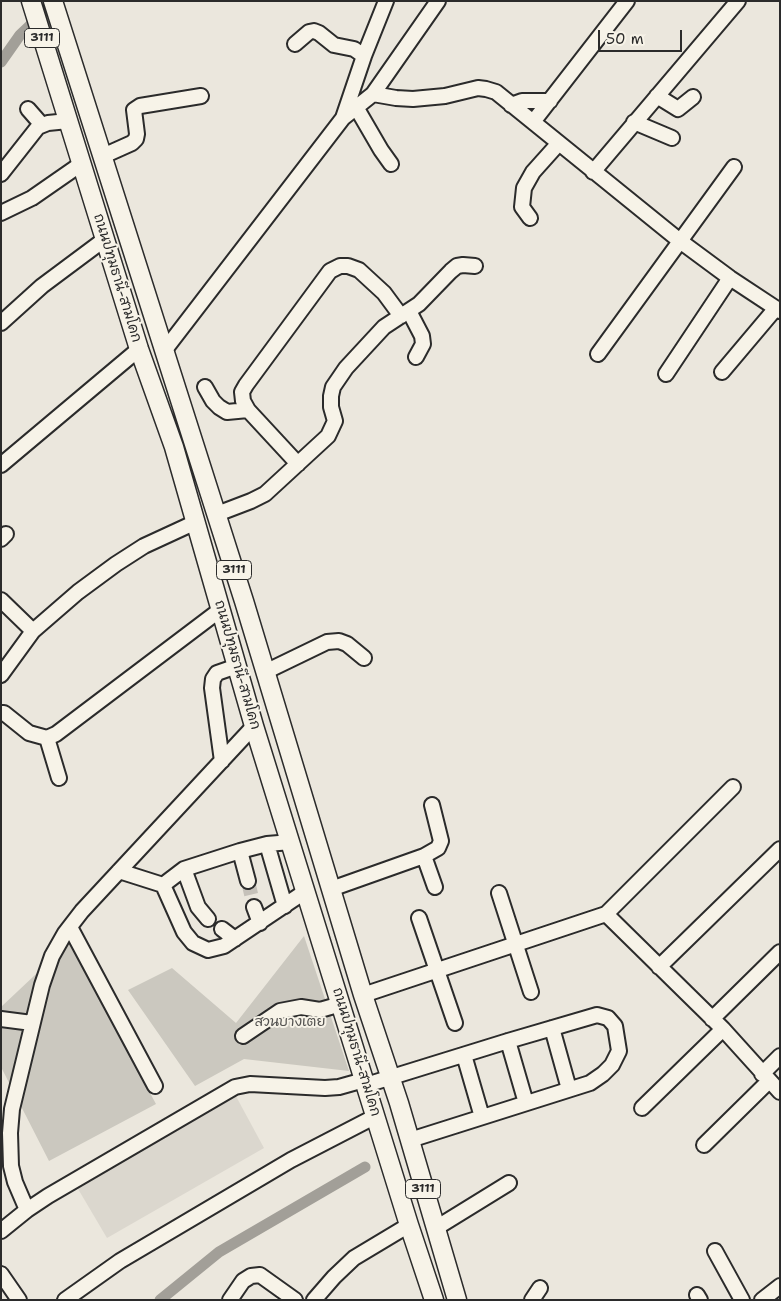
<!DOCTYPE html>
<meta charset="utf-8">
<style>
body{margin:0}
#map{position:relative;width:781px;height:1301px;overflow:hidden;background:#ebe7dd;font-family:"Shantell Sans",sans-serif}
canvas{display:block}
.frame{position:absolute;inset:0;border:2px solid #2b2b2b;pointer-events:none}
.scale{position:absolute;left:598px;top:30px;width:84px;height:22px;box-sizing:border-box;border:2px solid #2b2b2b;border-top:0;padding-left:6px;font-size:15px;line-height:18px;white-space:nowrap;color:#2b2b2b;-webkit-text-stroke:4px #f7f3e8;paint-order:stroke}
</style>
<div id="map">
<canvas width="781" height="1301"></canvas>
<div class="frame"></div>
<div class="scale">50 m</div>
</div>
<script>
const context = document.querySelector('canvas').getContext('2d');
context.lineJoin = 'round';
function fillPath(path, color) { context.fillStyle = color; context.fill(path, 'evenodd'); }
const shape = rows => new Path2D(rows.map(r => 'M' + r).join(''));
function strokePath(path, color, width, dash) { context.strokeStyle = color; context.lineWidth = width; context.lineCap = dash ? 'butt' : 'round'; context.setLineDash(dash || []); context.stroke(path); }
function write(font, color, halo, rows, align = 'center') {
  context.font = font + ' "Shantell Sans","Playpen Sans Thai",sans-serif'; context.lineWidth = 4; context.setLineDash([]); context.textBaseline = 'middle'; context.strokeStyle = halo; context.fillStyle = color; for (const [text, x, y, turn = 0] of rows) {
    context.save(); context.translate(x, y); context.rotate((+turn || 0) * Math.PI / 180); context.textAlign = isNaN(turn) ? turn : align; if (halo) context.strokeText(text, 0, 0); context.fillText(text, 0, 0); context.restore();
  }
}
fillPath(shape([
 [231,1087,264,1148,107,1238,71,1177]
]), '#dbd7ce');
fillPath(shape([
 [304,936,349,1071,244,1059,195,1086,128,990,172,968,236,1023],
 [69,943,156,1104,49,1161,1,1067,1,1007]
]), '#cbc8bf');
strokePath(shape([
 [1,62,20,35,56,1],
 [160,1300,219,1252,365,1167]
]), '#a29f98', 11);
strokePath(shape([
 [248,881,254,907]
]), '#c5c1b9', 14, [14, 7]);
const minor = shape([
 [295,44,309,32,314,31,319,33,334,45,354,49,364,56],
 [373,94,396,98,413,99,445,96,478,88,486,89,496,92,680,241,730,278,780,311],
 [657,96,678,109,693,97],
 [511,105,522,101,550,101],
 [356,107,381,150,391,164],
 [28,109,42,125],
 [343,118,364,56,386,1],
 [533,122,627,1],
 [634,122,672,138],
 [103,156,132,143,136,139,137,134,134,110,140,106,201,96],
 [593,172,738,1],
 [1,174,38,127,48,123,68,121],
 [1,213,32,198,81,164],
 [530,218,522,207,524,188,533,172,559,143],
 [409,311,422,336,423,344,416,357],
 [1,323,42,286,105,239],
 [164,351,343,118,373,94,438,1],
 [598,354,734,167],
 [722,372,776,308],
 [666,374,730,278],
 [205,387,213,401,219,407,227,412,248,410],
 [298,464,248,410,243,401,242,392,246,385,330,271,340,266,348,266,359,270,384,293,401,316],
 [1,465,139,349],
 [217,514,251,501,265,494,328,436,335,421,331,407,331,396,333,387,346,368,384,327,419,304,451,271,457,266,463,265,475,266],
 [1,539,6,534],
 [1,600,33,631,1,675],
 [33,631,78,592,116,564,144,546,196,522],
 [265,672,327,642,339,641,347,644,364,658],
 [1,713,4,713,29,733,47,738,56,734,220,610],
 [47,738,59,778],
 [222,761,212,688,213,679,217,673,237,666],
 [291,842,267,844,240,851,184,869,163,885,184,932,193,943,208,950,224,946,306,891],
 [267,844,285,906],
 [240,851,248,881],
 [424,856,435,887],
 [184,869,198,907,208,919],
 [119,871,163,885],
 [331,889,424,856,438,848,441,841,432,805],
 [499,893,531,992],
 [254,907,260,923],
 [606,914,733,787],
 [419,918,455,1023],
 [70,927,155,1086],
 [222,929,235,939],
 [659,967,780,849],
 [363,995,606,914,723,1029,780,1092],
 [1,1019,32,1023],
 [712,1019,780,952],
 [552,1028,569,1089],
 [243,1036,280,1011,301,1007,320,1010,341,1004],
 [508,1041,526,1103],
 [464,1055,482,1117],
 [762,1074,780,1056],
 [366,1085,508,1041,597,1015,608,1018,615,1026,619,1051,612,1065,603,1074,590,1083,410,1140],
 [642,1108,723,1029],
 [704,1145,769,1081],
 [27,1210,15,1182,11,1166,10,1133,12,1109,42,985,52,956,65,933,82,911,254,726],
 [436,1228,509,1183],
 [1,1231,27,1210,48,1196,235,1087,250,1084,325,1088,339,1087,364,1080],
 [715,1251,742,1300],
 [1,1274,19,1300],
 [697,1295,700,1300],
 [65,1300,120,1261,291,1160,376,1116],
 [230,1300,243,1281,251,1276,260,1275,295,1300],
 [314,1300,334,1277,354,1258,409,1225],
 [532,1300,540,1288],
 [762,1300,780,1286]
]);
const major = shape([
 [31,1,139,349,174,447,254,726,409,1225,434,1300],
 [53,1,244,601,363,995,399,1103,457,1300]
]);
strokePath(minor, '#2b2b2b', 18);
strokePath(major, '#2b2b2b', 21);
strokePath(minor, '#f7f3e8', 14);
strokePath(major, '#f7f3e8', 18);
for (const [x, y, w] of [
 [42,38,35],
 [234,570,35],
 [423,1189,35]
]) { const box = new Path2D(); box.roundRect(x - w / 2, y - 9.5, w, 19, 4); context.fillStyle = '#f7f3e8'; context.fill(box); strokePath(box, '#2b2b2b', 1); }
write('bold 12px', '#2b2b2b', null, [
 ["3111",42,38],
 ["3111",234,570],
 ["3111",423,1189]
]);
write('14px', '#2b2b2b', '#f7f3e8', [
 ["ถนนปทุมธานี-สามโคก",117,278,73],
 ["ถนนปทุมธานี-สามโคก",237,665,74],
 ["ถนนปทุมธานี-สามโคก",356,1052,73]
]);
write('14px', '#535250', '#f7f3e8', [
 ["สวนบางเตย",290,1022]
]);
</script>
